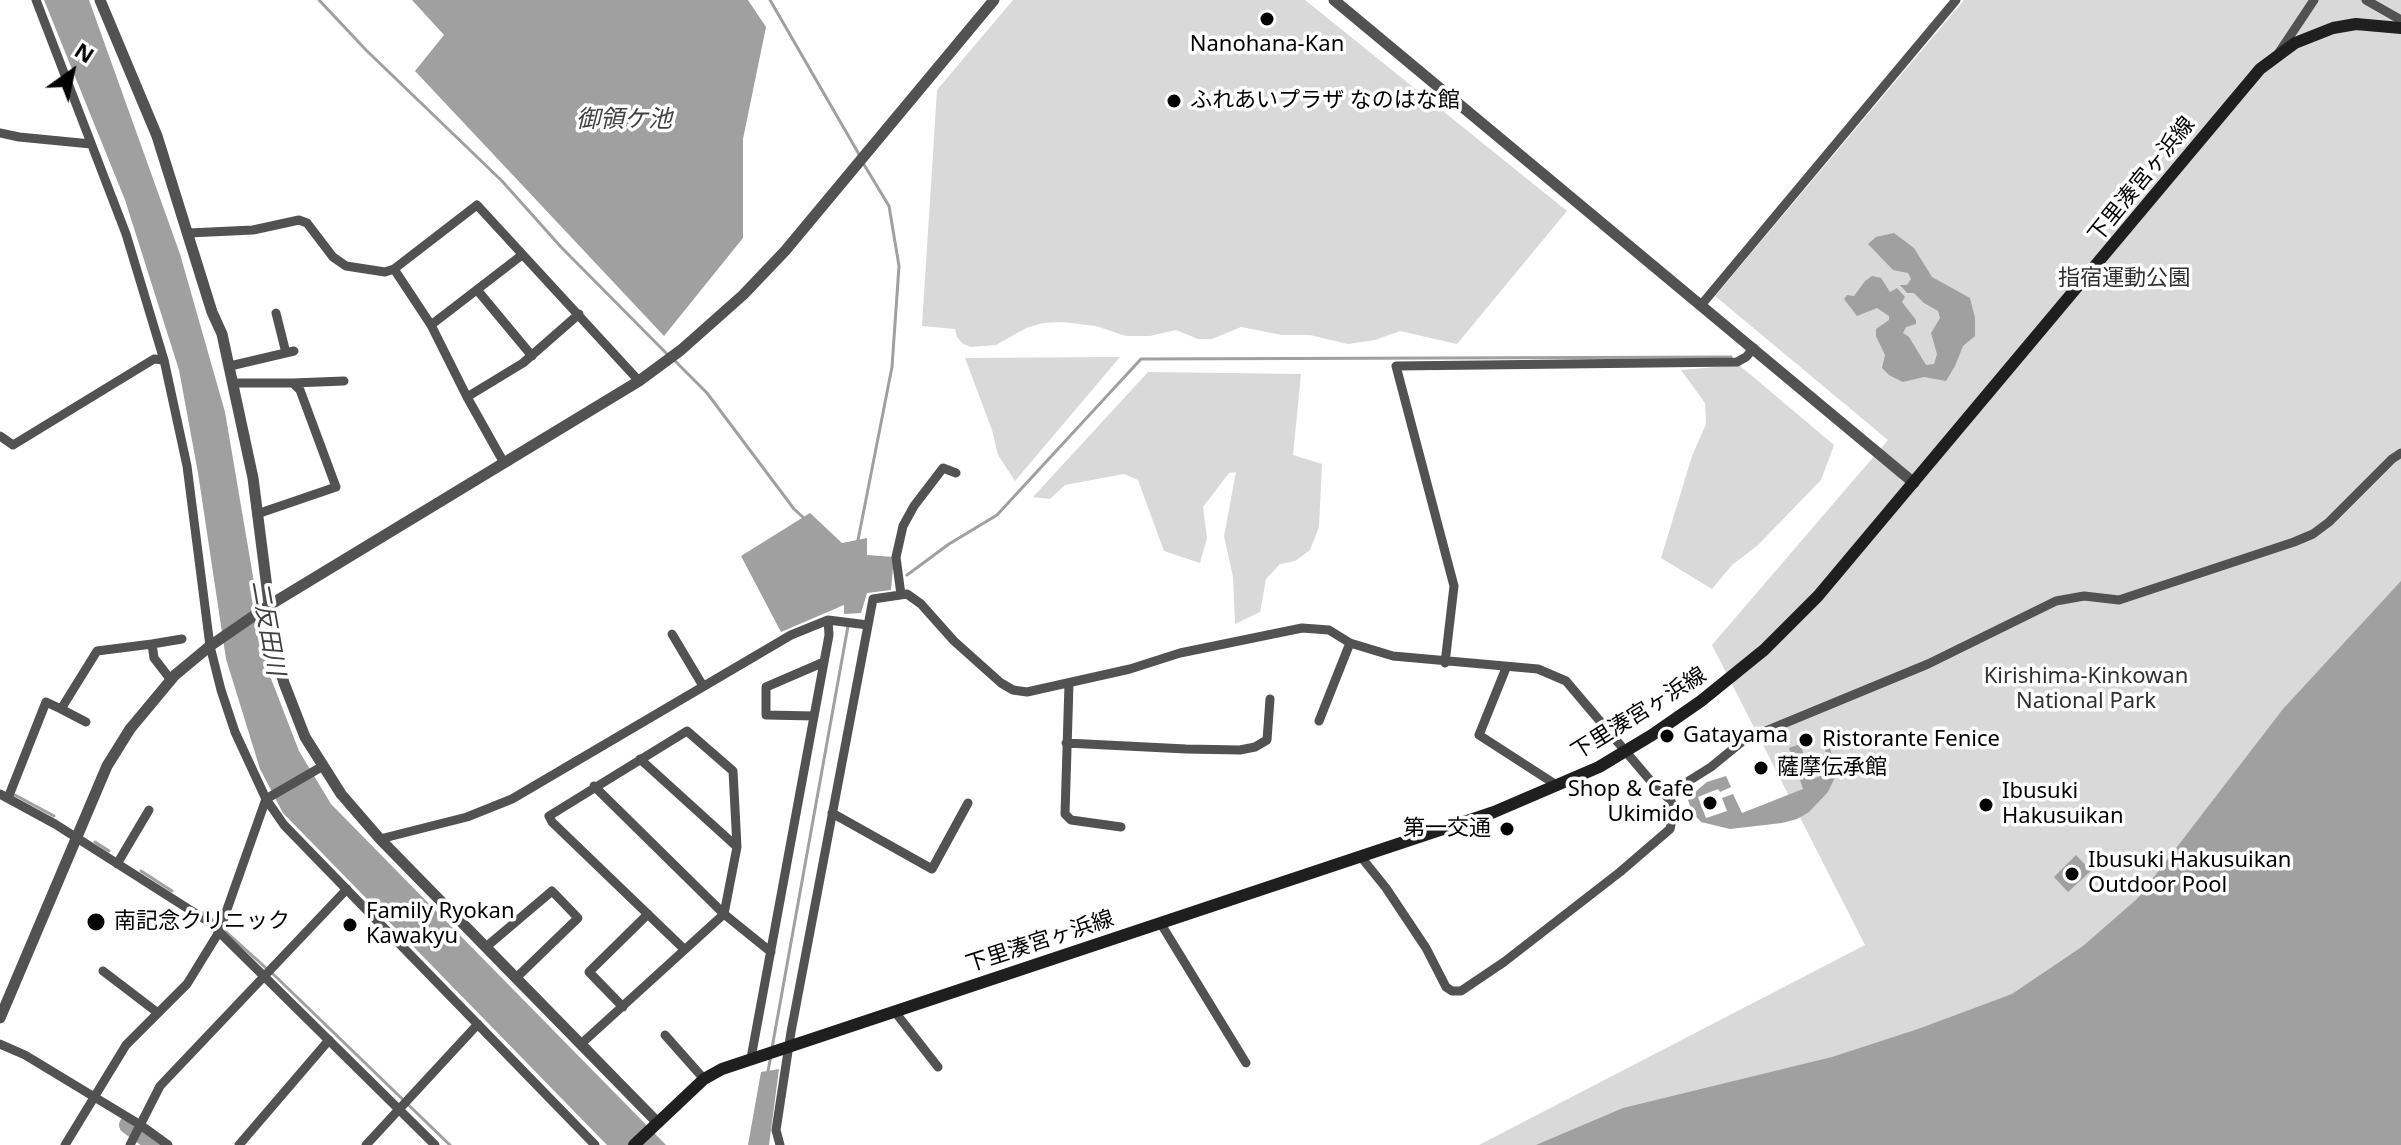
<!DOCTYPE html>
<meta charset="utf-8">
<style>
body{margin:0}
#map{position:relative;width:2401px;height:1145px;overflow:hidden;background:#fff;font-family:"Noto Sans",sans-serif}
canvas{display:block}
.north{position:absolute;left:32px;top:32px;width:80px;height:80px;-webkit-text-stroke:6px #fff;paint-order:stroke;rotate:33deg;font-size:22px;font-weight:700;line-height:32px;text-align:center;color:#000}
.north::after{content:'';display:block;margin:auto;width:28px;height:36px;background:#000;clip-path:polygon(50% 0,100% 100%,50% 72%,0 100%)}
</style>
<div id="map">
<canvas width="2401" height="1145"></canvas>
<div class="north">N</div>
</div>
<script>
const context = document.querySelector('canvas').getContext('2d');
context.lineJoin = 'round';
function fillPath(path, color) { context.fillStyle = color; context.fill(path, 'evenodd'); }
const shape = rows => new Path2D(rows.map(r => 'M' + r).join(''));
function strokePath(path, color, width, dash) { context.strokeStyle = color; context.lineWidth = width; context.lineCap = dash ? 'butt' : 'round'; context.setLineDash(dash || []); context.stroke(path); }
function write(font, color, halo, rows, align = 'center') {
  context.font = font + ' "Noto Sans","Noto Sans JP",sans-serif'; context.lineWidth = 7; context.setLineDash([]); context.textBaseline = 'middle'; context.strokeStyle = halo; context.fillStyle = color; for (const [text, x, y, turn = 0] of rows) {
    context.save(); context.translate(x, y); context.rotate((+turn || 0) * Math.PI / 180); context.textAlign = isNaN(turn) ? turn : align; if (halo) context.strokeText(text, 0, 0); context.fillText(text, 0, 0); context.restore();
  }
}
fillPath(shape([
 [1013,0,1305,0,1567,211,1457,344,1400,331,1375,340,1348,344,1310,335,1282,335,1241,327,1212,339,1198,339,1176,330,1150,336,1126,336,1096,326,1062,322,1043,323,1026,328,996,345,971,347,963,344,957,337,955,329,922,326,937,90],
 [1964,0,2401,0,2401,1145,1479,1145,1865,945,1712,645,1888,440,1715,296],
 [1120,357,1015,481,998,455,992,430,965,358],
 [1739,365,1834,445,1821,480,1758,545,1732,565,1712,589,1661,558,1692,456,1706,424,1705,403,1681,370],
 [1148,372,1301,374,1293,455,1322,464,1319,527,1310,550,1295,561,1280,564,1266,579,1260,612,1235,624,1233,577,1224,536,1236,472,1229,473,1203,507,1207,538,1200,563,1164,551,1138,480,1124,474,1065,485,1050,499,1033,497]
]), '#d9d9d9');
fillPath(shape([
 [44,0,89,0,180,254,225,412,270,676,299,751,331,804,666,1145,607,1145,283,813,260,769,226,659,198,473,179,370,125,200],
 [412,0,748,0,766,27,743,139,743,238,664,336,415,71,444,35],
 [1894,233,1914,248,1932,277,1970,298,1975,318,1975,336,1963,346,1955,366,1946,381,1924,377,1903,382,1889,375,1882,368,1885,355,1876,336,1876,329,1889,320,1889,316,1877,308,1857,316,1844,299,1847,295,1854,296,1865,281,1872,276,1881,278,1890,292,1897,288,1905,297,1902,302,1916,320,1916,324,1906,327,1903,333,1909,337,1926,365,1934,364,1937,354,1931,333,1940,318,1938,311,1924,303,1914,293,1907,293,1900,285,1907,285,1911,279,1908,273,1893,270,1868,244,1876,237],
 [810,513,842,543,867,538,867,555,894,557,891,590,867,593,861,613,844,614,844,605,781,632,741,556],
 [2401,581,2401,1145,1536,1145,1623,1108,1832,1057,1918,1029,2012,994,2083,946,2137,899,2283,709],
 [1800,744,1813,779,1833,771,1825,750,1830,748,1837,773,1828,792,1809,812,1797,819,1782,823,1730,829,1701,822,1692,812,1688,800,1695,792,1707,782,1726,776,1731,787,1720,792,1718,789,1698,797,1706,818,1727,811,1722,798,1733,794,1742,813,1803,789,1789,748],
 [2076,855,2091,871,2068,892,2054,877],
 [779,1069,769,1145,748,1145,761,1072]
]), '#a0a0a0');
strokePath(shape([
 [319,0,366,50,502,181,561,247,667,354],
 [770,0,860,156],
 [673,359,707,393,794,509,805,519],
 [858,540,892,367,899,266,889,206,863,163],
 [907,575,949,544,997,515,1141,359,1731,357],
 [15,795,54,816],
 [95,842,109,851],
 [141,871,172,891],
 [204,912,266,968],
 [272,973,450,1145],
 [772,1048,848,626],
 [768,1071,771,1055]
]), '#a0a0a0', 3);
strokePath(shape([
 [128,1125,156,1145]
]), '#a0a0a0', 18);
strokePath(shape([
 [36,0,126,234,164,360,187,466,210,646,221,690,235,732,266,799,284,825,595,1145],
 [2366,0,2401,20],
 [2278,54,2314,0],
 [0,133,19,137,91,144],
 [189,233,253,230,299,220,307,223,333,257,346,266,385,272,394,269,477,205,639,381],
 [394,269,431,325,467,397,504,463],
 [478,291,532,356],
 [1702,304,1956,0],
 [276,313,286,353],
 [431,325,522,255],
 [230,366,294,351],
 [234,383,293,383,300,390,336,487,257,514],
 [293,383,344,381],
 [467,397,523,363,579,314],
 [0,436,13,445,154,359,164,360],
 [901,595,896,557,903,526,914,506,943,468,956,473],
 [672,634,703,686],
 [1445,663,1454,586,1396,366,1737,362,1746,357,1754,348],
 [1506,668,1479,735,1558,786],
 [171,680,154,658,152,644,182,639],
 [1069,684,1065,814,1071,820,1121,827],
 [814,716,766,715,766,687,824,662],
 [1319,721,1350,643],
 [86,722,61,709,97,651,152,644],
 [1066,743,1186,749,1240,750,1255,747,1267,740,1270,699],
 [640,759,737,847],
 [594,786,724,914,771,952],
 [1660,789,1679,787,1711,767,1744,740,1928,664,2056,601,2084,596,2119,600,2294,542,2313,534,2329,522,2392,459,2401,453],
 [0,794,55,824,209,922,435,1145],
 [8,798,46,702,61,709],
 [266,799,323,766],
 [832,813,932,869,968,803],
 [380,839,467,817,512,799,791,635,828,620,868,625],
 [117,864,149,810],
 [1161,924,1246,1063],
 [486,947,552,891,578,918,516,978],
 [103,971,158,1013],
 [623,1007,589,972,648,914],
 [895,1012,938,1067],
 [665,1035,704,1079],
 [0,1044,25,1055,139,1124,168,1145],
 [581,1044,724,914,737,847,733,771,687,731,549,816,552,822,684,949],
 [751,1058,829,635,828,620],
 [65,1145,126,1045,187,984,219,932,266,799],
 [130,1145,160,1086,347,889],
 [239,1145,329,1040],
 [366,1145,478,1024],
 [780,1145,776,1130,791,1032,873,599,907,594,921,604,954,641,1001,683,1013,690,1027,692,1130,669,1180,653,1302,628,1329,630,1350,643,1393,656,1538,669,1566,681,1649,779,1671,801,1674,810,1670,829,1620,872,1504,962,1461,991,1452,991,1446,987,1426,948,1386,888,1361,857]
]), '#525252', 9);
strokePath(shape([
 [100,0,157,136,212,312,222,334,253,478,275,651,284,683,305,737,341,794,380,839,657,1122],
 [1334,0,1914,483],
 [0,1018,107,766,130,729,175,675,210,646,268,606,639,381,681,350,743,295,785,251,994,0]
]), '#525252', 11);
strokePath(shape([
 [634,1145,704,1079,722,1069,1494,812,1599,767,1652,735,1701,701,1764,650,1818,596,2260,69,2295,43,2333,28,2356,24,2401,28]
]), '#1f1f1f', 12);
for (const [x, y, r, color] of [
 [1267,19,8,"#000"],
 [1174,101,8,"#000"],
 [1667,736,8,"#000"],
 [1806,740,8,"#000"],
 [1761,768,8,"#000"],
 [1710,803,8,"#000"],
 [1986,805,8,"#000"],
 [1507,829,8,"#000"],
 [2072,874,8,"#000"],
 [96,922,10,"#000"],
 [350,925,8,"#000"]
]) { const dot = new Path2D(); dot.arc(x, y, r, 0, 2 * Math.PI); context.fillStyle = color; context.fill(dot); strokePath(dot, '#fff', 3); }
write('22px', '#000', '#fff', [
 ["Nanohana-Kan",1267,45,"center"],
 ["ふれあいプラザ なのはな館",1190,101],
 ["Gatayama",1683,736],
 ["Ristorante Fenice",1822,740],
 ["薩摩伝承館",1777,768],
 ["Shop & Cafe",1694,790,"right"],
 ["Ukimido",1694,815,"right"],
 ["Ibusuki",2002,792],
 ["Hakusuikan",2002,817],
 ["第一交通",1491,829,"right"],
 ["Ibusuki Hakusuikan",2088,861],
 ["Outdoor Pool",2088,886],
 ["Family Ryokan",366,912],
 ["Kawakyu",366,937],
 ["南記念クリニック",114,922]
], 'left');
write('22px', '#000', '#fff', [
 ["下里湊宮ヶ浜線",2142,180,-51],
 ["下里湊宮ヶ浜線",1639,714,-32],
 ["下里湊宮ヶ浜線",1040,942,-18]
]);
write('22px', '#303030', '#fff', [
 ["指宿運動公園",2124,279],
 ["Kirishima-Kinkowan",2086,677],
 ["National Park",2086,702]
]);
write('italic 24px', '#414141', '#fff', [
 ["御領ケ池",624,120],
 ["二反田川",267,628,80]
]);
</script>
